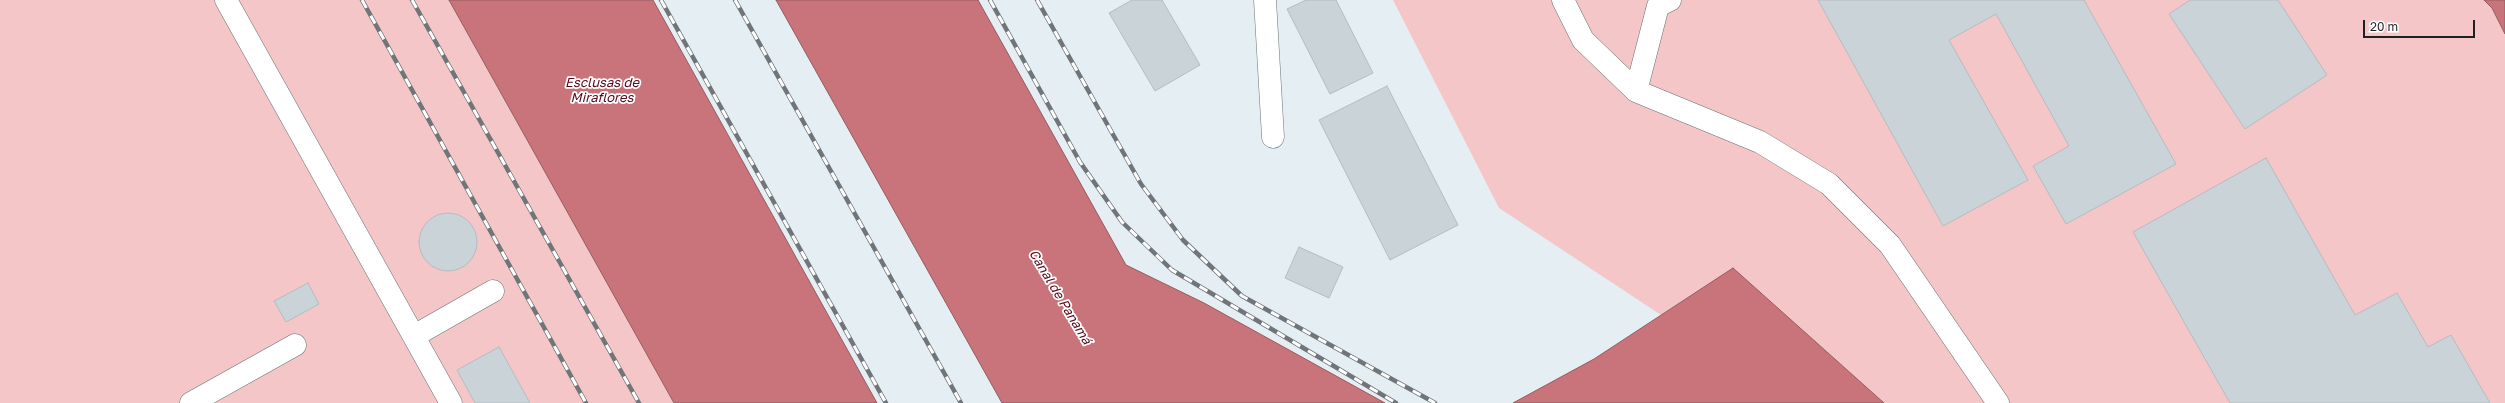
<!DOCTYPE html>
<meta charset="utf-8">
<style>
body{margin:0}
#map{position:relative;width:2505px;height:403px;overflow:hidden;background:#e5eef2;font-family:"Golos Text",sans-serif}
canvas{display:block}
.scale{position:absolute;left:2363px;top:20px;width:112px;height:18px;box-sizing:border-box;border:2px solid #1d2122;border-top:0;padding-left:5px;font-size:12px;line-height:14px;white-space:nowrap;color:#1d2122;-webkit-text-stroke:3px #fff;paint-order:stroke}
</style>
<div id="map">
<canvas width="2505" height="403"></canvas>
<div class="scale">20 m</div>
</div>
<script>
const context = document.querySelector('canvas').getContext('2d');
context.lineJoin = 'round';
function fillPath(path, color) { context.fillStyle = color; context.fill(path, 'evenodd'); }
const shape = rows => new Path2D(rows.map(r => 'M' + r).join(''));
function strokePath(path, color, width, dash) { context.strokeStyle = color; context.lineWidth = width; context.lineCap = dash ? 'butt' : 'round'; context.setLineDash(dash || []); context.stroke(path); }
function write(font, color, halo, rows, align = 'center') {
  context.font = font + ' "Golos Text",sans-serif'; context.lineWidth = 3.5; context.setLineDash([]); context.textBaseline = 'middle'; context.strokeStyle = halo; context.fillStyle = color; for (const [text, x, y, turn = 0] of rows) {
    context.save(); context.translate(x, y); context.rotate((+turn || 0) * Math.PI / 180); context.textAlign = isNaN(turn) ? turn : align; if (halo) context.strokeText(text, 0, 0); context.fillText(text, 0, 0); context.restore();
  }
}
fillPath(shape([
 [0,0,449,0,674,403,0,403],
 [1393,0,2484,0,2492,8,2505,34,2505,403,1884,403,1733,269,1661,315,1499,208]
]), '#f5c6c8');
const water = shape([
 [449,0,653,0,877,403,674,403,449,0],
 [776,0,978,0,1126,265,1204,303,1385,403,1002,403,776,0],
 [2484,0,2505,0,2505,34,2492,8,2484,0],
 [1733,268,1884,403,1513,403,1594,359,1733,268]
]);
fillPath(water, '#c8747a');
strokePath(water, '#955b60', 1);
const building = shape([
 [1132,0,1162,0,1200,65,1155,91,1109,13,1132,0],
 [1306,0,1336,0,1373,73,1330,94,1287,9,1306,0],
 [1818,0,2084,0,2176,164,2066,224,2033,166,2069,146,1996,14,1949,40,2028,180,1943,226,1818,0],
 [2190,0,2278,0,2327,75,2245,129,2169,14,2190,0],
 [1387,86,1458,225,1390,260,1319,120,1387,86],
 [2266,158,2355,315,2397,293,2428,347,2451,335,2490,403,2230,403,2133,232,2266,158],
 '419 242a29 29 0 1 1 58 0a29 29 0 1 1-58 0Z',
 [1299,247,1343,267,1329,298,1285,278,1299,247],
 [308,283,319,304,286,322,274,301,308,283],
 [499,347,530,403,475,403,457,370,499,347]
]);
fillPath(building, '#cad3d7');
strokePath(building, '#b4bcc0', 1);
const service = shape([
 [226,0,451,403],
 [1265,0,1273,137],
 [1563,0,1583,40,1636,91,1760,142,1829,184,1890,245,1998,403],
 [1636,91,1658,6,1670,0],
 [414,336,493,291],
 [191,403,295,345]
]);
strokePath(service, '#6a7275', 23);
strokePath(service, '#fff', 22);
const rail = shape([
 [362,0,586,403],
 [412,0,639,403],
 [661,0,886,403],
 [735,0,961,403],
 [990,0,1080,162,1122,222,1172,270,1396,403],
 [1037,0,1141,184,1183,240,1242,296,1435,403]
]);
strokePath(rail, '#6f7578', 4.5);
strokePath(rail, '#fff', 3, [9]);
write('italic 13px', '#57091a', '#fff', [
 ["Esclusas de",602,83],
 ["Miraflores",602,98],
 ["Canal de Panamá",1060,297,59]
]);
</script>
